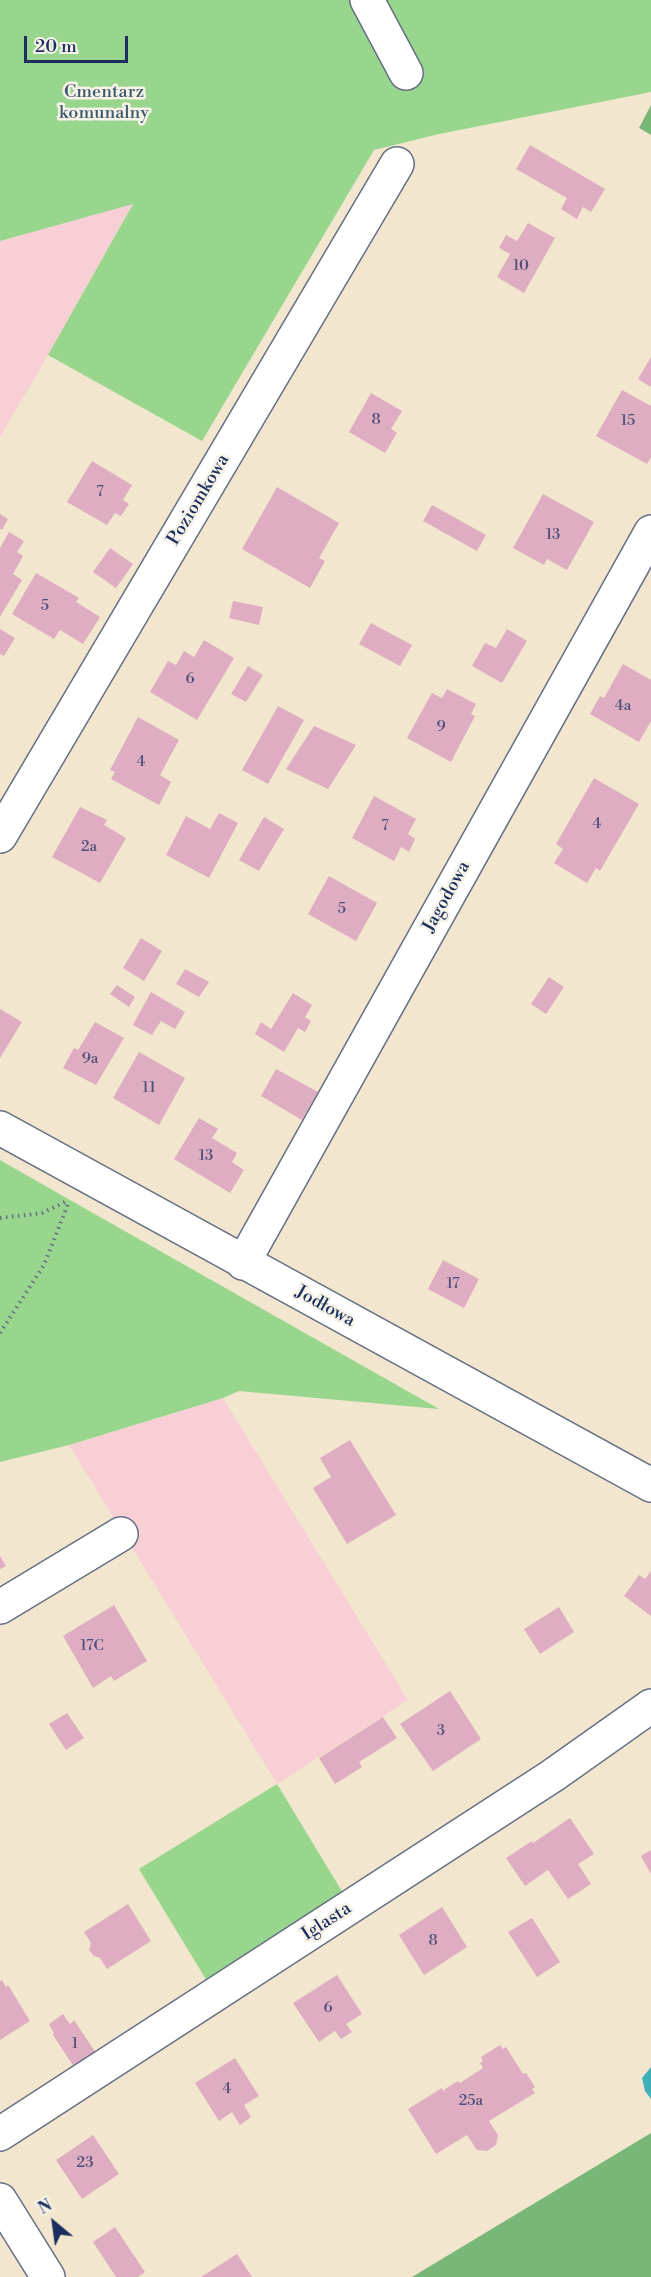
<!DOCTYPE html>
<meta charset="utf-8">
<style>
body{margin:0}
#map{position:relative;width:651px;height:2277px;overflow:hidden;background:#f2e6ce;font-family:"Libre Bodoni",serif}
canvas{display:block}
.north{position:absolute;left:24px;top:2193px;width:60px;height:60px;-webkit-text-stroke:4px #f7f3e8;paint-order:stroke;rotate:331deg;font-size:16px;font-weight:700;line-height:24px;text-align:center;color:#1b2f5e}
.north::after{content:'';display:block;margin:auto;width:21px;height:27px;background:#1b2f5e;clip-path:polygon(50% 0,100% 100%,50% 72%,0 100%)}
.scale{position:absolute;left:24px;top:36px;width:104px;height:27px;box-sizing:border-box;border:3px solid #1b2f5e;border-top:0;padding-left:8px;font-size:18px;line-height:21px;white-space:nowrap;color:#1b2f5e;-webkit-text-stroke:4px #f7f3e8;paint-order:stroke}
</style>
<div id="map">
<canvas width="651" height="2277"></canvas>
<div class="north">N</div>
<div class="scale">20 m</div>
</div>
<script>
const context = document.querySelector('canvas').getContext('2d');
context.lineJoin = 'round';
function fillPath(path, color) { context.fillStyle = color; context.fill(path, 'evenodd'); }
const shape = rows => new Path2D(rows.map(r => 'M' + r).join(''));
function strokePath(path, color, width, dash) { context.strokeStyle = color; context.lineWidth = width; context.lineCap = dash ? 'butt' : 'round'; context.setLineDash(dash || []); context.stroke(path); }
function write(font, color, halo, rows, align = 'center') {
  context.font = font + ' "Libre Bodoni",serif'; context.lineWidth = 5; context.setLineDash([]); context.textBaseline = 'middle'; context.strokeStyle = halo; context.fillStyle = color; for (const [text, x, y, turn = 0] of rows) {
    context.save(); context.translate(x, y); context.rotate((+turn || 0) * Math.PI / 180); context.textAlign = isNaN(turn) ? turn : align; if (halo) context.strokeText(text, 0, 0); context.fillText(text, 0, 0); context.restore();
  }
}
fillPath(shape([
 [133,203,48,355,0,437,0,241],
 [223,1398,408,1700,277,1784,69,1445]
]), '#f7cfd4');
fillPath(shape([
 [0,0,651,0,651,92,439,134,374,150,202,441,48,355,133,204,0,241],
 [0,1160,70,1200,439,1409,239,1391,223,1398,69,1445,0,1462],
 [277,1784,343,1893,207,1981,139,1869]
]), '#97d68c');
fillPath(shape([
 [651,105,651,135,639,128],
 [651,2133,651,2277,412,2277]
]), '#79b778');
fillPath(shape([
 [651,2067,651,2099,645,2091,642,2078]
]), '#3fafb7');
fillPath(shape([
 [530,145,605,189,591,212,583,207,577,219,561,209,567,198,516,169],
 [528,223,555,238,524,293,497,277,510,254,499,248,506,235,517,241],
 [651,357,651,387,638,379],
 [622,390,651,406,651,457,647,464,596,436],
 [371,393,402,411,391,429,397,433,385,453,349,432],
 [92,461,132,485,123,500,129,504,121,516,115,513,107,525,67,502],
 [277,487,339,523,319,558,325,561,310,588,242,549],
 [543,494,594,522,567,570,547,559,544,565,513,548],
 [432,505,486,535,477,551,423,521],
 [0,514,8,519,2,530,0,529],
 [9,532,24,541,17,552,23,556,13,574,22,580,0,617,0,548],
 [110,548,133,564,116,588,93,572],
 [36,573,79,598,76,602,100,617,83,644,60,630,54,639,12,614],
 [233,601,263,607,259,625,229,618],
 [371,623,412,645,400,666,359,644],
 [0,629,15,638,4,656,0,654],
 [507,629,527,641,502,683,472,666,485,643,496,648],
 [204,640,234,658,197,720,150,692,168,661,176,665,184,651,194,657],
 [623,664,651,680,651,721,639,742,590,714,600,696,604,698],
 [248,666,263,675,246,702,231,694],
 [447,689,476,704,471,714,475,716,451,762,407,738,432,693,442,698],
 [278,706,304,720,268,784,242,770],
 [138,717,179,740,160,775,171,782,159,805,111,779,115,772,110,770],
 [314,726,356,745,328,789,286,769],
 [594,778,639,804,600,871,596,868,587,883,554,863,563,849,556,844],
 [374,796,416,819,408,834,415,839,409,852,401,847,394,861,352,838],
 [80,807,107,820,104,825,126,838,100,883,52,857],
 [219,813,238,823,209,878,166,855,186,816,210,829],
 [264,817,284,829,259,871,239,860],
 [329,876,377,903,356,941,308,914],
 [141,938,162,951,144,981,123,968],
 [185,969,209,982,199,997,176,984],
 [549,977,564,987,546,1014,531,1004],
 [117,985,135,997,129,1007,110,994],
 [151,992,185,1012,175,1029,161,1021,152,1035,133,1025],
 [293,993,312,1005,305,1017,311,1021,305,1032,298,1028,284,1052,255,1034,261,1022,271,1029],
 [0,1009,22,1022,0,1058],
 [95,1022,124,1038,96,1085,63,1068,74,1048,78,1050],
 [139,1052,185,1078,159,1125,113,1098],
 [276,1069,318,1092,302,1120,261,1096],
 [199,1118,218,1129,212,1138,237,1153,232,1162,244,1170,230,1193,174,1159],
 [443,1260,479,1279,464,1308,428,1289],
 [350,1440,396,1515,347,1544,313,1488,331,1477,320,1458],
 [0,1556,6,1566,0,1569],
 [651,1571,651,1616,624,1596,639,1575,645,1579],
 [114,1605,147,1661,114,1681,111,1676,93,1688,63,1636],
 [559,1607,574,1632,540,1654,524,1629],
 [450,1691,481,1739,433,1771,400,1724],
 [67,1713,84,1738,66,1750,49,1724],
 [383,1717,397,1738,359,1762,362,1767,335,1784,319,1758],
 [570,1818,594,1854,578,1864,591,1884,568,1899,548,1870,525,1886,506,1858,532,1841,533,1843],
 [651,1850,651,1874,641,1856],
 [128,1904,151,1941,107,1969,100,1958,94,1956,89,1950,91,1943,84,1932],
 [442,1907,467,1947,424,1975,399,1935],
 [532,1918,560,1962,537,1977,508,1932],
 [337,1975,362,2014,346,2024,352,2032,341,2039,335,2031,319,2042,293,2003],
 [2,1980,6,1987,8,1985,30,2021,0,2040,0,1981],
 [63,2014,70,2024,74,2020,96,2053,74,2067,53,2035,54,2033,49,2024],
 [500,2045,503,2049,506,2047,523,2074,526,2073,535,2087,532,2089,535,2093,489,2121,498,2135,496,2145,487,2151,477,2150,467,2135,436,2154,408,2109,442,2088,444,2092,445,2089,458,2081,460,2083,483,2068,480,2063,483,2061,481,2057],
 [235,2058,259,2096,244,2105,251,2117,240,2125,232,2112,219,2121,195,2083],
 [93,2135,119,2174,82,2199,56,2160],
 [115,2227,145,2272,138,2277,116,2277,93,2242],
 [237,2254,252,2277,201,2277]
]), '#dfadc1');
const minor = shape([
 [367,0,406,73],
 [0,836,397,164],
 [0,1128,651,1485],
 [243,1263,651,532],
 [0,1607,121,1534],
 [0,2134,552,1776,651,1706],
 [0,2200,48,2277]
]);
strokePath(minor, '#666f85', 36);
strokePath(shape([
 [0,1218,42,1213,65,1202],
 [0,1333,44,1265,68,1204]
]), '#666f85', 4, [1.5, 4.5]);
strokePath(minor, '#fff', 33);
write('15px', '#4c4e77', null, [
 ["10",521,266],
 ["8",376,420],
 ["15",628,421],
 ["7",100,492],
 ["13",553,535],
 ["5",45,606],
 ["6",190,679],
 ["4a",623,706],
 ["9",441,727],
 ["4",141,762],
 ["4",597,824],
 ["7",385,826],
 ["2a",89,847],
 ["5",342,909],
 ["9a",90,1059],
 ["11",149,1088],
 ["13",206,1156],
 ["17",453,1284],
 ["17C",92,1646],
 ["3",441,1731],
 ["8",433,1941],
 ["6",328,2008],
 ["1",75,2044],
 ["4",227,2089],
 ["25a",471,2101],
 ["23",85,2163]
]);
write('18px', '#3a596a', '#f7f3e8', [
 ["Cmentarz",104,93],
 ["komunalny",104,114]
]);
write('18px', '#1b2f5e', '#f7f3e8', [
 ["Poziomkowa",199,500,-59],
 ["Jagodowa",447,897,-61],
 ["Jodłowa",325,1307,29],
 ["Iglasta",327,1922,-33]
]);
</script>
